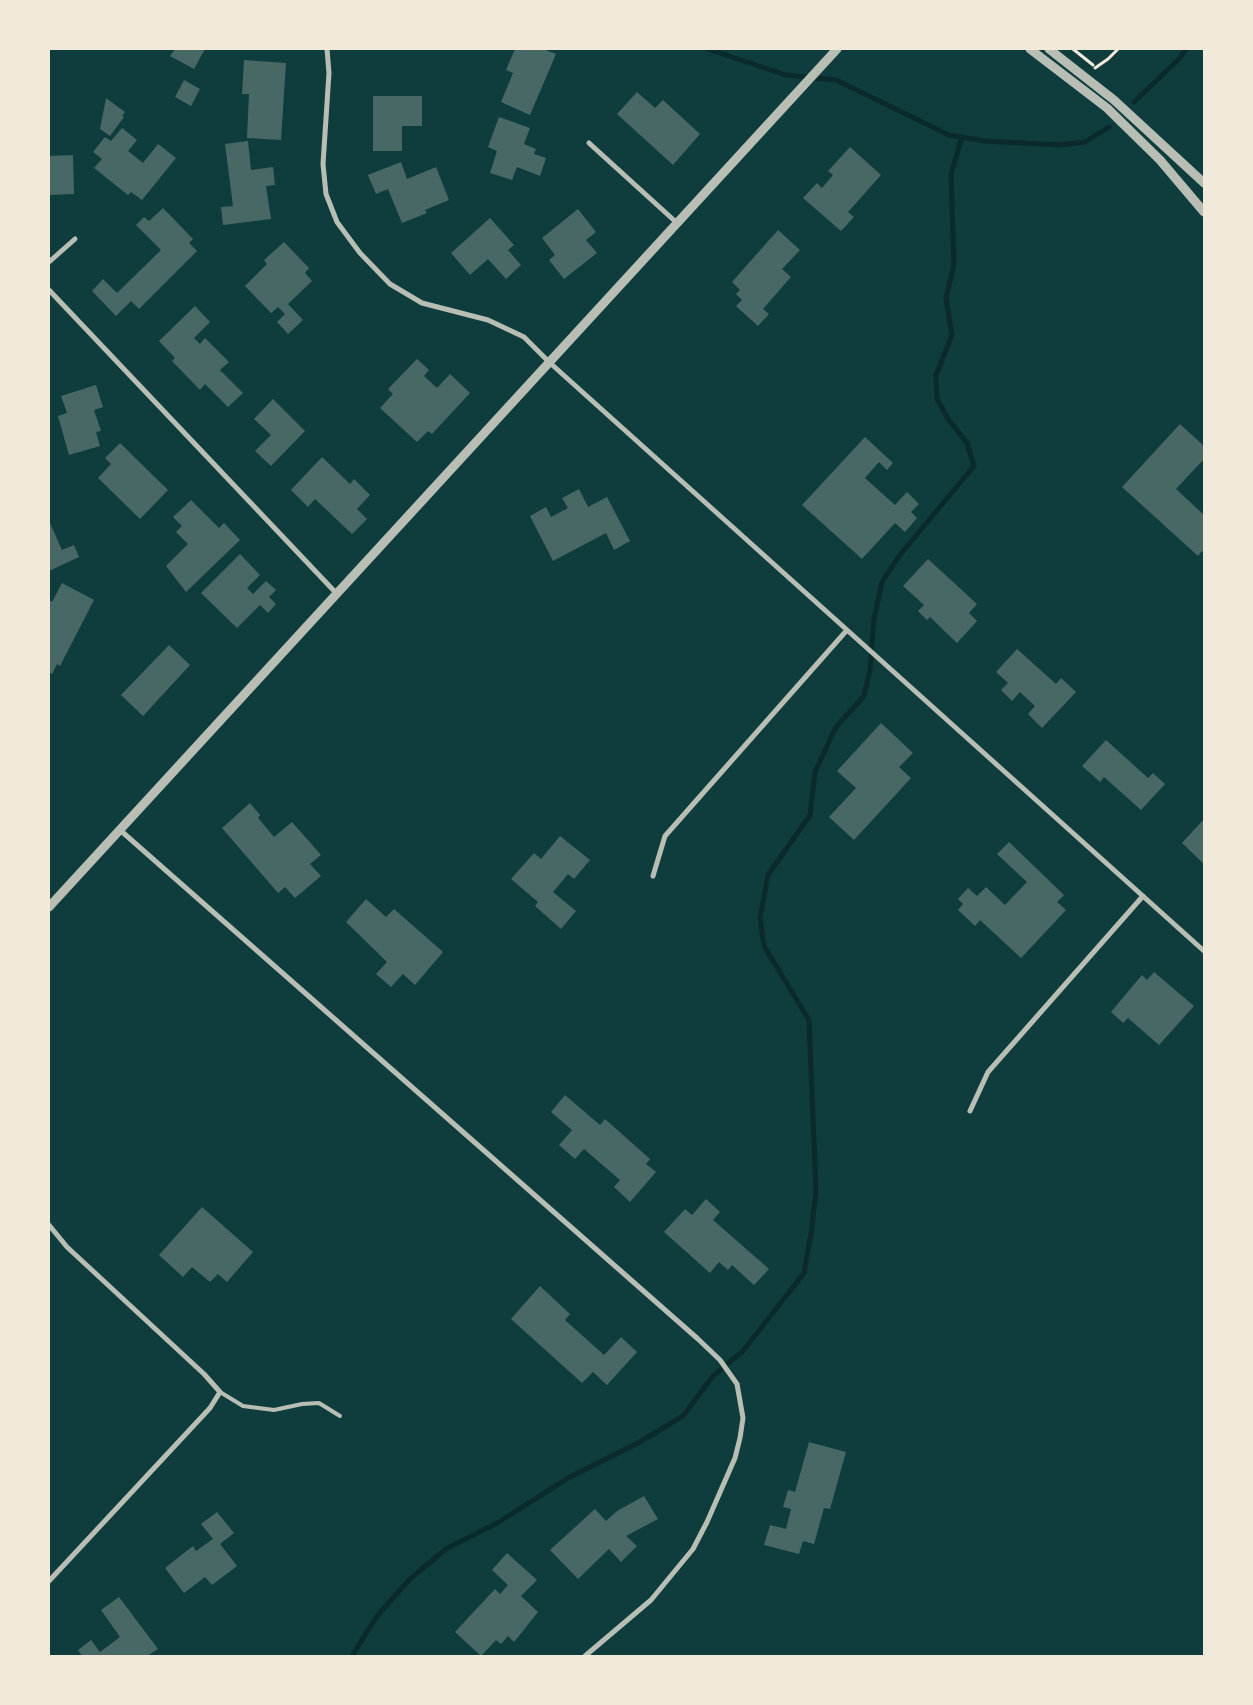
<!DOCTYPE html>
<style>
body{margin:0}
#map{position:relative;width:1253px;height:1705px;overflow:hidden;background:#0f3d3e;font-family:Raleway,sans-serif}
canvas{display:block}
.frame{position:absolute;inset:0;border:50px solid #f1e9da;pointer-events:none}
</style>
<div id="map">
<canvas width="1253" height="1705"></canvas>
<div class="frame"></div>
</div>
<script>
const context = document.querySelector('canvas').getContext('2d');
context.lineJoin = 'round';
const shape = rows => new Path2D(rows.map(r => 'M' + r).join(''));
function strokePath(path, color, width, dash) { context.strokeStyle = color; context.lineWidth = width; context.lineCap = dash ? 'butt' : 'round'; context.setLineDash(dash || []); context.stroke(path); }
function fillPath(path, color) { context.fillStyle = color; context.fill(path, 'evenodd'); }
strokePath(shape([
 [708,49,786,75,836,80,949,135,985,141,1059,145,1085,142,1109,127],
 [1134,102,1179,59,1186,49],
 [352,1656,377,1616,410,1579,446,1549,499,1522,568,1478,640,1442,683,1416,713,1376,743,1351,804,1273,811,1234,816,1191,809,1020,764,946,760,918,768,875,810,815,815,772,836,727,864,696,870,670,874,619,882,582,899,556,974,466,967,443,948,419,937,399,936,375,952,335,946,298,954,265,951,174,962,137]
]), '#0a2a2b', 5);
fillPath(shape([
 [175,49,205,49,194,69,170,56],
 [515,49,543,49,556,54,530,115,501,102,513,73,506,70],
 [244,60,286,63,281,140,247,138,249,94,242,94],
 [184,80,200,89,191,106,175,97],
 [637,92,655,108,663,100,700,134,673,165,617,114],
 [373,96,422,96,422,126,402,126,402,151,373,151],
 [106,98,125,112,122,116,124,117,110,136,100,129],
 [499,117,530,128,524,144,536,149,534,154,546,158,540,176,517,167,512,180,490,173,497,151,488,147],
 [122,128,137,140,128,151,143,163,158,144,176,158,142,200,131,192,128,195,94,168,102,159,93,152,105,137,111,141],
 [248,141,251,170,273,167,275,185,266,186,271,219,223,225,221,207,233,206,225,144],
 [850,147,881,175,848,212,854,217,841,231,803,198,817,183,822,188,833,175,828,171],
 [73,155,74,194,49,195,49,156],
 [401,162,407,179,436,167,449,200,425,210,427,213,402,223,388,189,376,194,368,175],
 [163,208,193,239,189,243,197,251,139,309,131,301,116,316,92,291,103,279,117,293,161,250,136,225,144,217,149,221],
 [578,209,596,232,586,240,597,253,564,279,549,260,555,255,542,238],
 [490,218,514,245,508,250,521,265,506,279,488,259,470,275,451,253],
 [778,230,800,250,782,269,791,277,763,309,769,314,758,326,736,306,742,300,736,294,740,290,732,282],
 [284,242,309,268,305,273,312,281,288,304,303,320,288,334,277,322,285,314,278,307,271,313,245,286,267,264,264,260],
 [195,306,210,322,194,338,200,344,205,338,229,362,220,370,243,393,228,407,205,384,200,390,172,361,175,358,159,341],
 [417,359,429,370,424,376,437,388,450,374,470,393,432,434,428,431,417,442,380,408,393,394,388,389],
 [96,385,103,407,94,410,101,431,96,432,100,446,69,455,58,416,67,413,61,396],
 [273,399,305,431,271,466,255,451,271,435,254,419],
 [1180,424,1204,446,1204,459,1176,489,1204,515,1204,553,1202,551,1198,556,1122,487],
 [865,437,893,463,887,470,879,462,865,478,895,505,907,492,919,504,911,512,917,518,905,532,895,523,862,559,802,505],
 [120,443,168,490,140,519,98,478,111,464,105,458],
 [322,457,350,484,354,479,370,495,357,509,367,519,352,534,315,499,308,507,291,490],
 [579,489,588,507,607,497,630,541,614,550,606,533,553,561,530,516,546,507,551,517,568,508,562,498],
 [191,500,219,528,224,523,240,540,186,592,166,566,188,544,176,532,182,526,173,517],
 [49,521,62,550,74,545,79,557,49,571],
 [240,554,260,575,247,588,253,594,266,581,276,590,269,597,276,604,268,613,260,605,237,628,201,593],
 [928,559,977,604,969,613,977,621,957,643,930,617,927,620,918,611,924,605,903,586],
 [62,583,94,600,60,666,57,664,52,674,49,672,49,600,52,602],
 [169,645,190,665,143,716,121,695],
 [1017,649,1056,684,1061,678,1076,692,1042,728,1028,714,1035,706,1020,692,1012,701,1001,690,1008,683,996,672],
 [881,723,913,753,899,767,911,778,854,840,829,817,856,788,837,771],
 [1106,740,1148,778,1153,773,1165,784,1141,810,1104,777,1100,782,1082,766],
 [250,803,260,815,258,818,274,837,292,822,321,855,310,864,321,876,295,898,285,887,278,893,222,828],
 [1204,819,1204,864,1182,843],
 [560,836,590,860,574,879,568,874,553,892,576,911,561,929,535,906,538,902,511,879,534,853,541,859],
 [1009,842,1064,895,1057,902,1066,910,1021,958,980,920,975,926,958,910,963,904,958,899,968,888,977,896,986,887,1005,905,1027,882,997,854],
 [366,899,386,917,394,909,443,952,415,985,403,974,391,987,376,974,387,962,346,922],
 [1154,972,1194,1006,1159,1045,1128,1018,1123,1023,1111,1012,1142,975,1147,980],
 [565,1095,600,1125,605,1119,650,1159,646,1164,656,1172,630,1202,614,1187,620,1180,584,1149,575,1159,559,1145,572,1130,551,1112],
 [706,1199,720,1212,713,1220,769,1269,754,1285,732,1265,728,1270,719,1262,710,1273,664,1232,685,1209,692,1215],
 [202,1207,253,1252,227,1282,218,1274,210,1282,192,1267,183,1277,159,1255],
 [540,1286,570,1314,565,1320,604,1355,621,1337,637,1352,607,1385,593,1372,582,1383,511,1319],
 [809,1442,846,1452,830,1509,824,1508,814,1544,803,1541,799,1554,764,1545,770,1525,786,1529,791,1509,783,1507,788,1490,795,1492],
 [644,1496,658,1519,626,1536,637,1546,621,1562,609,1549,578,1579,550,1550,595,1509,606,1521,617,1511],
 [217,1512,234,1533,220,1544,237,1566,212,1585,205,1577,184,1593,165,1568,193,1546,196,1551,213,1539,201,1524],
 [507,1553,537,1580,521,1596,538,1612,514,1642,508,1636,501,1644,496,1640,481,1656,455,1632,495,1589,500,1594,508,1585,492,1570],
 [119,1597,158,1649,147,1656,82,1656,78,1650,91,1640,100,1652,120,1637,101,1610]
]), '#486865');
strokePath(shape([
 [1073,49,1093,65],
 [1095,68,1108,59,1118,49]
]), '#f1e9da', 3);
strokePath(shape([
 [220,1392,243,1406,274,1410,302,1404,319,1403,340,1416]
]), '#b8beb3', 4);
strokePath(shape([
 [327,49,329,73,323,164,326,194,337,222,360,253,390,284,422,303,488,320,524,337,549,362,1204,951],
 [589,143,677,223],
 [49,262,75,239],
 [49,290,337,594],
 [120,830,698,1339,720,1360,737,1384,743,1418,740,1438,735,1458,707,1522,693,1549,651,1600,585,1656],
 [653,876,665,836,847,630],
 [970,1111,988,1072,1143,896],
 [49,1225,67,1247,204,1374,220,1392,210,1408,49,1581]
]), '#b8beb3', 5);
strokePath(shape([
 [1030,49,1107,108,1160,160,1204,212],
 [1049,49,1114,100,1204,183],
 [49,907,837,49]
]), '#b8beb3', 9);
</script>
